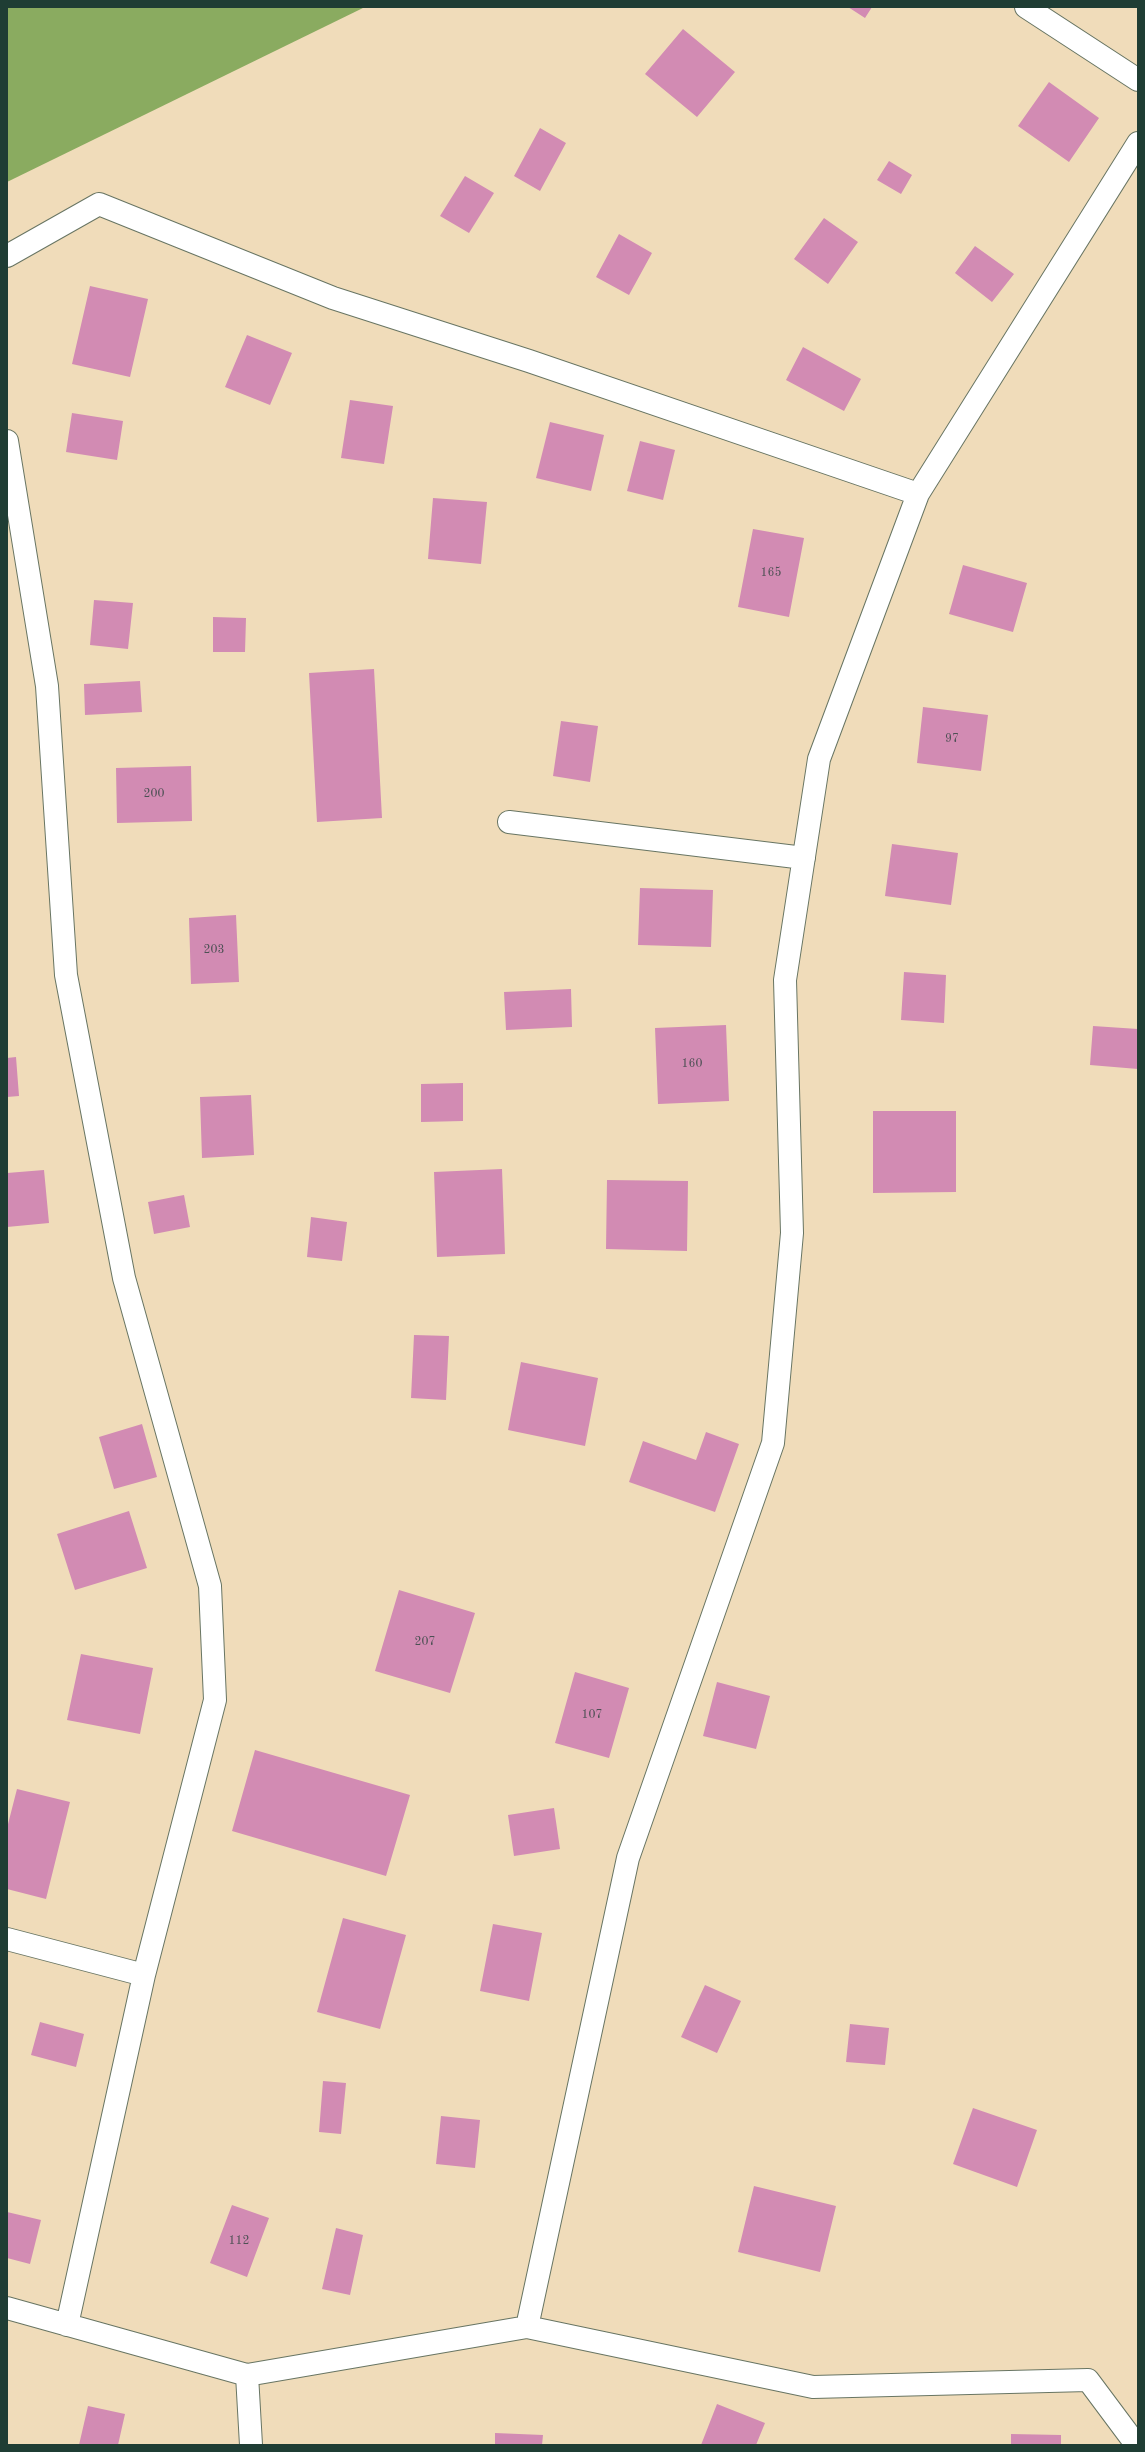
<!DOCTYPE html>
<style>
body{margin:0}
#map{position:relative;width:1145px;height:2452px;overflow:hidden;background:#f0dcba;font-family:"Old Standard TT",serif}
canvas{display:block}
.frame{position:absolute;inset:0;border:8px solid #1f3d34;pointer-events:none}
</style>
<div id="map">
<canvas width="1145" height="2452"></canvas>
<div class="frame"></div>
</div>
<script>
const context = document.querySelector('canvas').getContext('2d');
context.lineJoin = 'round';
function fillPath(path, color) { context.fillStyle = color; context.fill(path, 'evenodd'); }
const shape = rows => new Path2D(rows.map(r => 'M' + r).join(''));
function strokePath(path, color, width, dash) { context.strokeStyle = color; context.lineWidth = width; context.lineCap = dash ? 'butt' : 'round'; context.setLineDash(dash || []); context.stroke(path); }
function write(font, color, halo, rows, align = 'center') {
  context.font = font + ' "Old Standard TT",serif'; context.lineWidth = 4; context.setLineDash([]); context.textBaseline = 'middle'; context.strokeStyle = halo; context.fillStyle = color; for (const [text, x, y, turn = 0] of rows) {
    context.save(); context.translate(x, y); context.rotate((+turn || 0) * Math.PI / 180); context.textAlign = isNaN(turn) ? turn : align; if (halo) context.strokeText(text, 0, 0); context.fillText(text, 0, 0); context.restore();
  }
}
fillPath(shape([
 [7,7,365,7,7,182]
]), '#8aab60');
fillPath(shape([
 [848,7,872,7,865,18],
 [683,29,735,72,697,117,645,74],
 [1049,82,1099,118,1069,162,1018,126],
 [540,128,566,143,540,191,514,176],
 [889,161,912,175,901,194,877,180],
 [465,176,494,193,469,233,440,216],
 [824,218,858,242,828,284,794,259],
 [619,234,652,253,629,295,596,277],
 [975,246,1014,274,992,302,955,273],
 [90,286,148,299,130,377,72,364],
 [247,335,292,353,270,405,225,387],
 [803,347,861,379,844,411,786,380],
 [350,400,393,406,384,464,341,458],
 [72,413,123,421,117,460,66,452],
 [550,422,604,435,591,491,536,478],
 [640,441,675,450,663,500,627,491],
 [433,498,487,502,481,564,428,559],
 [753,529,804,538,789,617,738,607],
 [963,565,1027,583,1013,632,949,614],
 [94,600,133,603,128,649,90,645],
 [213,617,246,618,245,652,213,652],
 [374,669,382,818,317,822,309,673],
 [140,681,142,712,85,715,84,684],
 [923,707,988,715,981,771,917,763],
 [561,721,598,726,590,782,553,776],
 [191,766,192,821,117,823,116,768],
 [892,844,958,853,951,905,885,896],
 [640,888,713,890,711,947,638,945],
 [236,915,239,982,191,984,189,918],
 [904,972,946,975,944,1023,901,1020],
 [571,989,572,1027,506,1030,504,992],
 [726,1025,729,1101,658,1104,655,1028],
 [1093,1026,1138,1029,1138,1069,1090,1065],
 [16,1057,19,1096,7,1097,7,1058],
 [463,1083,463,1121,421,1122,421,1084],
 [251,1095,254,1155,202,1158,200,1097],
 [873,1111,956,1111,956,1192,873,1193],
 [502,1169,505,1254,437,1257,434,1172],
 [44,1170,49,1223,7,1227,7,1173],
 [607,1180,688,1181,687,1251,606,1249],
 [184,1195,190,1227,154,1234,148,1202],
 [311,1217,347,1222,342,1261,307,1257],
 [414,1335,449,1336,446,1400,411,1398],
 [521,1362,598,1378,585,1446,508,1430],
 [142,1424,157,1477,114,1489,99,1437],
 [706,1432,739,1444,715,1512,629,1482,643,1441,696,1460],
 [129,1511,147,1568,75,1590,57,1534],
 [399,1590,475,1613,450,1693,375,1671],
 [81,1654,153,1668,140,1734,67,1720],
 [575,1672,629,1688,609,1758,555,1743],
 [717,1682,770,1696,756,1749,703,1736],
 [255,1750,410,1795,386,1876,232,1831],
 [17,1789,70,1802,46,1899,7,1889,7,1828],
 [554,1808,560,1849,514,1856,508,1815],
 [343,1918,406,1935,380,2029,317,2012],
 [493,1924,542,1933,529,2001,480,1991],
 [705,1985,741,2001,717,2053,681,2037],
 [40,2022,84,2034,76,2067,31,2055],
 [850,2024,889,2028,885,2065,846,2062],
 [323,2081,346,2083,341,2134,319,2132],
 [973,2108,1037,2130,1017,2187,953,2164],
 [441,2116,480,2120,475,2168,436,2164],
 [754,2186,836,2206,820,2272,738,2252],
 [232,2205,269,2218,247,2277,210,2263],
 [7,2212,41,2220,30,2264,7,2258],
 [336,2228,363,2235,350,2295,322,2289],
 [717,2404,765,2423,756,2445,701,2445],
 [88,2406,125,2414,118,2445,79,2445],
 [495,2433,543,2435,542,2445,495,2445],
 [1011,2434,1061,2435,1061,2445,1011,2445]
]), '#d28bb3');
const minor = shape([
 [1026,7,1138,80],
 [7,256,99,204,333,298,529,361,918,494],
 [7,441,47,686,66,975,124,1278,210,1586,215,1700,144,1975,67,2325],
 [509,822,804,858],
 [7,1939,144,1975],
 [7,2308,247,2375,527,2327,813,2387,1088,2380,1132,2439,1134,2445],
 [527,2327,628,1858,773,1443,792,1233,785,980,819,759,918,494,1138,143],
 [247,2375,251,2445]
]);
strokePath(minor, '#687563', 24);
strokePath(minor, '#fff', 22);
write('12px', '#4c5054', null, [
 ["165",771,573],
 ["97",952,739],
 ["200",154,794],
 ["203",214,950],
 ["160",692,1064],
 ["207",425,1642],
 ["107",592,1715],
 ["112",239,2241]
]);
</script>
